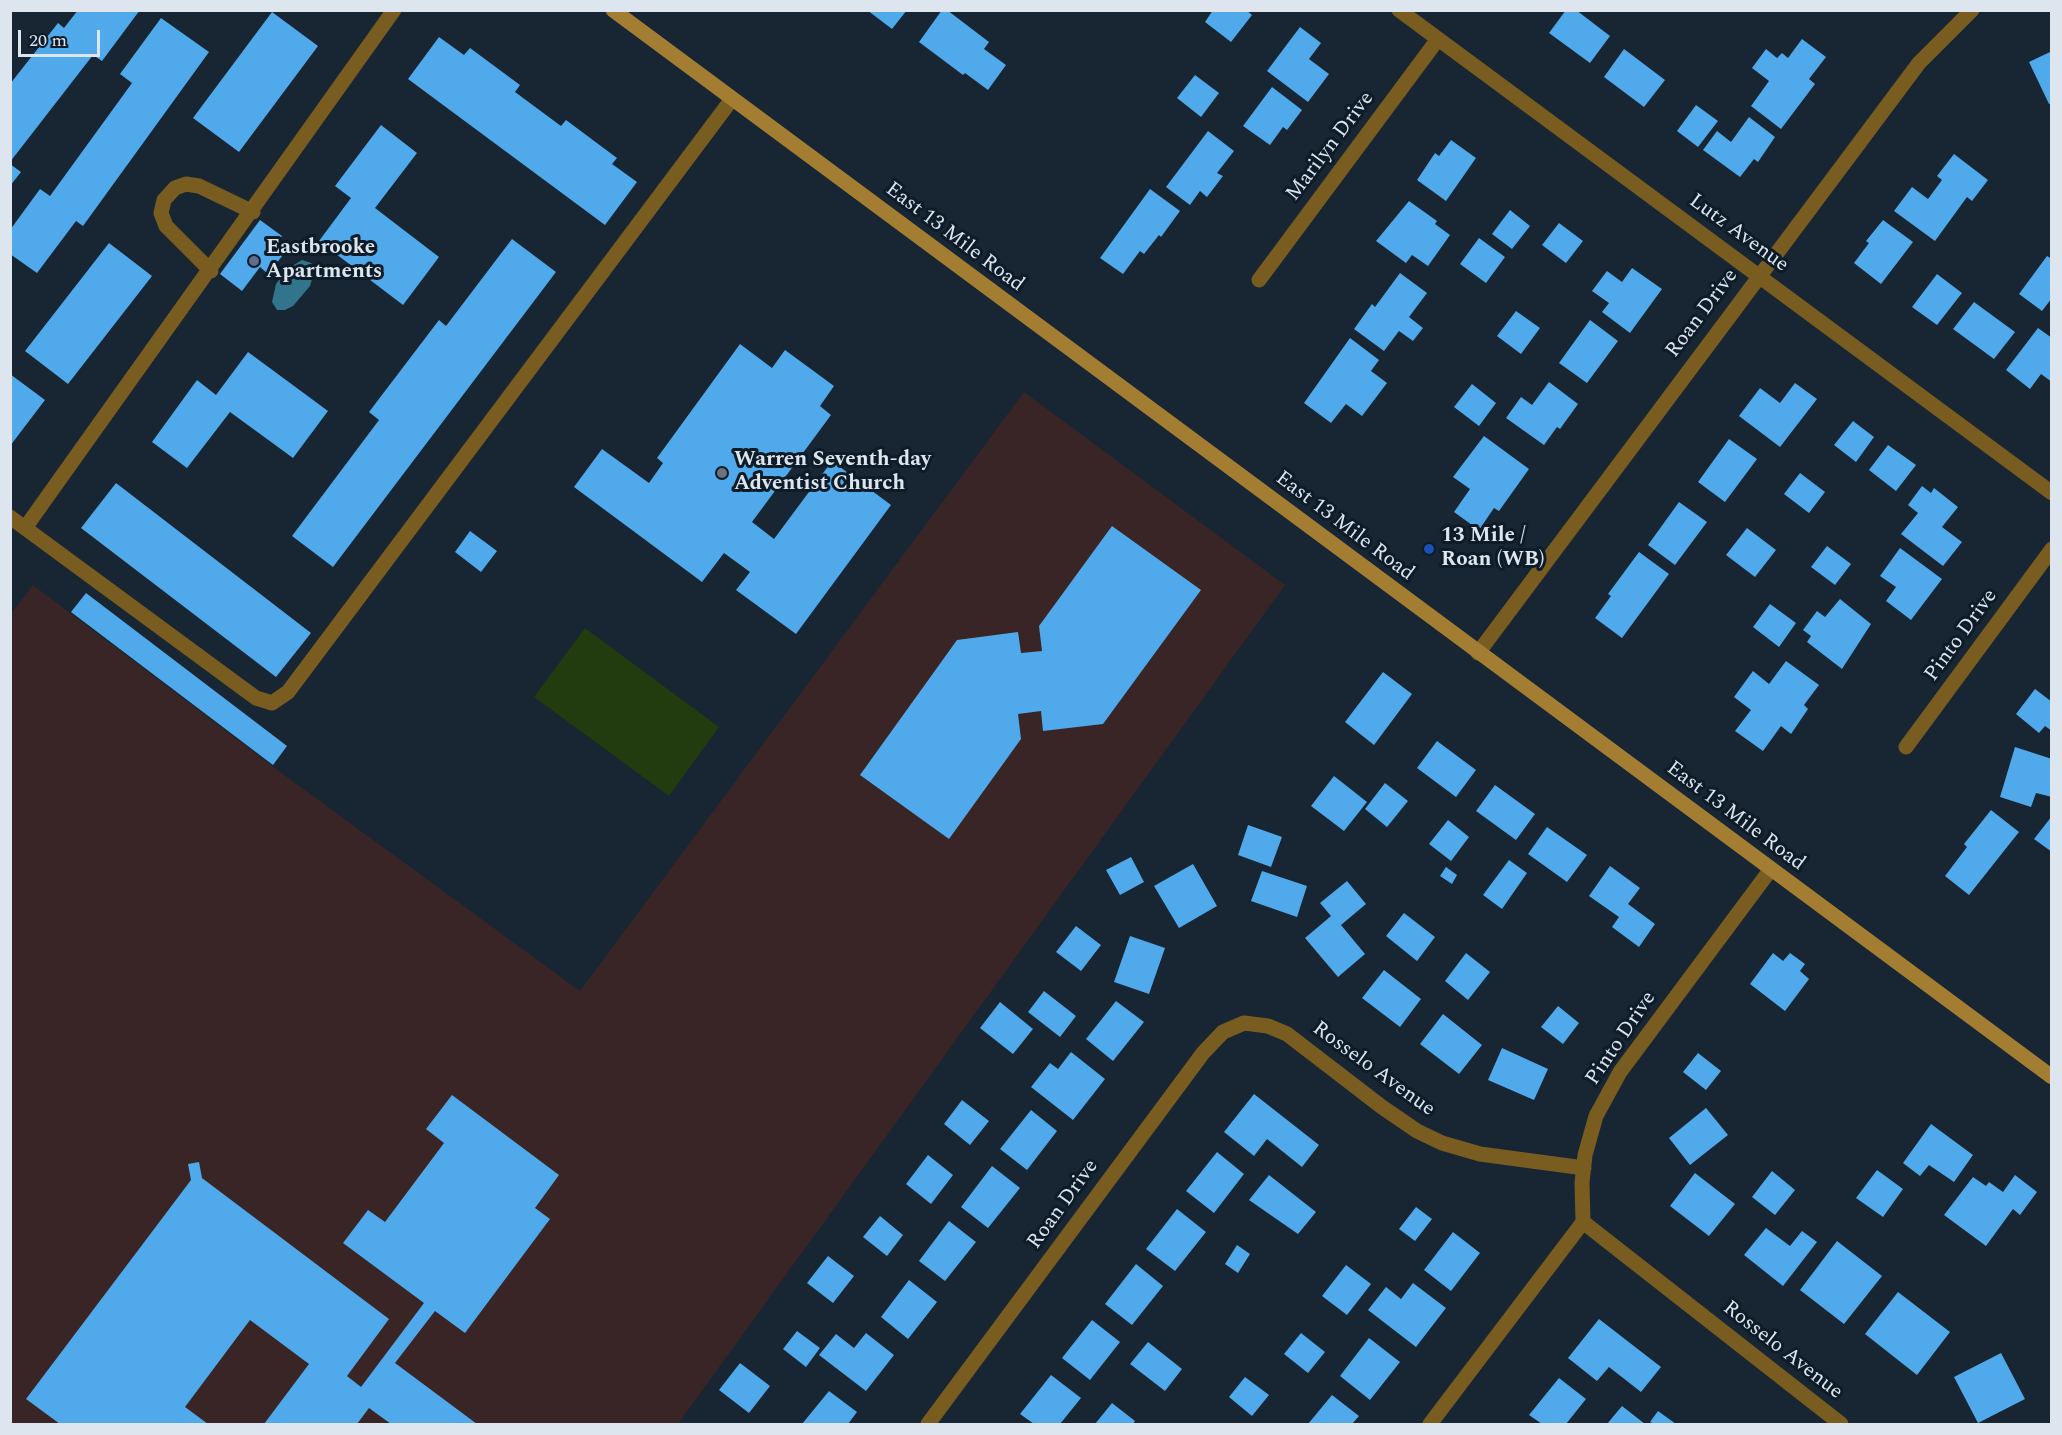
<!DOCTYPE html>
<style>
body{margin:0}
#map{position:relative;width:2062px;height:1435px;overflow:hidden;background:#172632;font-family:Spectral,serif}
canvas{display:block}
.frame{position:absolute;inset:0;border:12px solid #dde6ef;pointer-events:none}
.scale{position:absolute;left:18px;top:30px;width:82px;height:27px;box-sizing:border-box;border:3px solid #dde6ef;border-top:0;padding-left:8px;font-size:18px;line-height:21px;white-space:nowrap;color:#dde6ef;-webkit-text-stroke:4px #0d1c28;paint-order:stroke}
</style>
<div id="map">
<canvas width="2062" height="1435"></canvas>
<div class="frame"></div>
<div class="scale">20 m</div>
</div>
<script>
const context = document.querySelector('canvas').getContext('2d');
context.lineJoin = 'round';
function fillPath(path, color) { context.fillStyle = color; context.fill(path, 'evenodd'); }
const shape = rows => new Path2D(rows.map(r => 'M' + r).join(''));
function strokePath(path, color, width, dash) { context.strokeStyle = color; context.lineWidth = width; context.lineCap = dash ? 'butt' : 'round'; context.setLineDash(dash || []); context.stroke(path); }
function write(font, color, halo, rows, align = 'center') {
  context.font = font + ' Spectral,serif'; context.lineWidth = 6; context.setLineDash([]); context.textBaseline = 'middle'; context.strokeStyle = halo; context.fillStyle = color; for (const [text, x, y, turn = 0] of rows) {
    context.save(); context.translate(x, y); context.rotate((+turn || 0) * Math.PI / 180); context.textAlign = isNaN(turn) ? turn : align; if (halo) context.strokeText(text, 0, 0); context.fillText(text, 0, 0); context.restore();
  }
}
fillPath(shape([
 [1024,392,1285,585,678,1424,11,1424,10,615,33,585,287,777,580,991]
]), '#392526');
fillPath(shape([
 [585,628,719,727,669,796,534,697]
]), '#223b0f');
fillPath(shape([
 [302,260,311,263,315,269,310,286,293,306,285,310,277,310,272,302,276,284,287,269]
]), '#31748c');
fillPath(shape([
 [78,10,140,10,102,61,93,55,10,162,10,84,58,23,64,28],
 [867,10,907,10,892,29],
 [942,10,947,10,989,42,984,49,1006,65,988,90,965,73,963,75,919,42],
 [1213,10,1246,10,1252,15,1231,42,1205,22],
 [1566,10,1576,10,1610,36,1590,63,1549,33],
 [272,12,318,46,239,152,193,118],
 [161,18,209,52,83,226,76,221,37,273,10,254,10,230,40,189,50,196,132,83,120,74],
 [1300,27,1321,43,1309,59,1329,74,1308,102,1267,71],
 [439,37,464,55,470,48,520,85,515,92,561,126,566,120,617,158,612,164,637,182,605,225,408,79],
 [1802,39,1826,57,1809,79,1815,84,1781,129,1751,106,1769,81,1752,68,1766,49,1777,58,1782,53,1788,58],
 [1624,49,1665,80,1644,107,1604,77],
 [2052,51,2052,103,2049,104,2029,62],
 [1195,75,1219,93,1201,117,1177,98],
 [1272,87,1302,110,1287,130,1283,127,1270,145,1243,126],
 [1696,105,1718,121,1698,147,1677,131],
 [1749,117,1775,137,1758,162,1754,159,1740,177,1703,150,1717,131,1731,142],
 [381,125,417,153,375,208,439,257,403,305,319,241,351,198,335,186],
 [1208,131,1234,151,1217,173,1223,176,1207,197,1200,191,1190,205,1166,187],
 [1451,140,1476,158,1446,201,1417,180,1435,153,1439,156],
 [1954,154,1988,180,1972,201,1967,197,1935,241,1894,211,1912,187,1928,199,1942,180,1937,176],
 [10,164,21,172,10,186],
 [1150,189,1180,211,1161,237,1159,235,1144,254,1140,251,1123,274,1100,258],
 [1409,201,1437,221,1435,224,1450,235,1428,266,1412,255,1406,263,1376,241],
 [1510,210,1530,226,1512,249,1492,234],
 [260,220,282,236,273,249,283,255,268,274,260,267,242,291,220,274],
 [1883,220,1913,242,1881,284,1854,263,1869,243,1866,241],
 [1559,223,1583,241,1566,263,1542,245],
 [1479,238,1505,257,1486,283,1460,264],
 [512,239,556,272,333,567,292,536,379,420,369,412,439,320,446,326],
 [109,243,152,276,68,384,25,351],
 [2047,256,2052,259,2052,298,2042,311,2019,294],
 [1632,268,1662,289,1630,333,1602,312,1609,303,1592,291,1607,271,1622,282],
 [1400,273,1427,293,1409,317,1423,328,1413,341,1399,331,1384,351,1354,329,1372,304,1375,307],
 [1937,274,1962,293,1937,325,1912,307],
 [1974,302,2015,332,1994,359,1953,329],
 [1516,311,1540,328,1521,354,1497,336],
 [1590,320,1618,341,1587,383,1559,363],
 [2038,328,2052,338,2052,382,2041,374,2030,389,2006,370],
 [1350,338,1379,360,1371,371,1387,383,1362,416,1346,404,1331,423,1304,403],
 [740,344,772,368,785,350,834,386,820,406,831,415,752,522,774,539,832,461,891,505,796,634,736,590,750,572,724,553,702,582,574,487,602,449,649,483,663,463,657,458],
 [248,352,328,411,293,458,230,412,187,468,152,442,197,380,216,395],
 [10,374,45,400,10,446],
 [1549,382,1578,404,1560,429,1557,427,1544,445,1506,418,1521,397,1532,405],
 [1795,383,1817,399,1780,447,1739,416,1760,388,1780,403],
 [1472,384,1496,403,1479,426,1454,407],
 [1853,421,1874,437,1856,462,1834,445],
 [1484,436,1529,469,1499,511,1494,508,1479,530,1454,512,1470,489,1453,477],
 [1729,439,1757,459,1725,502,1698,482],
 [1888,445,1916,465,1896,491,1869,470],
 [1800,473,1825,492,1809,513,1784,494],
 [116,483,311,633,276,677,81,528],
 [1922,486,1931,493,1934,488,1958,507,1942,527,1962,542,1943,566,1901,534,1918,513,1908,505],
 [1679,502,1707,522,1675,565,1648,545],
 [1112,526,1201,590,1103,724,1043,731,1041,711,1018,714,1021,739,949,839,860,775,957,640,1018,632,1021,653,1042,651,1039,626],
 [1747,528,1776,550,1755,577,1726,555],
 [470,531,497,551,481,572,455,552],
 [1827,546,1851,564,1835,585,1811,567],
 [1900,548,1942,579,1911,620,1886,601,1896,587,1880,576],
 [1639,552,1669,574,1622,638,1595,618,1611,596,1608,594],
 [86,593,287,746,273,765,71,612],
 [1840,599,1871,624,1842,669,1807,642,1811,636,1803,630,1817,611,1825,617],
 [1770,604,1796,623,1779,647,1753,627],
 [1786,661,1819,685,1804,705,1808,709,1791,734,1781,726,1763,751,1735,731,1751,710,1734,697,1753,671,1769,684],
 [1383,672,1412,694,1374,745,1345,722],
 [2035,689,2052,702,2052,731,2045,726,2039,733,2016,714],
 [1437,741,1476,770,1456,797,1417,768],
 [2015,747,2052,759,2052,797,2036,793,2031,807,2000,797],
 [1334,776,1367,802,1344,831,1311,806],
 [1385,783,1408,801,1387,827,1365,809],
 [1495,785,1535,814,1516,840,1476,811],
 [1991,810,2019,832,1969,895,1945,876,1967,847,1964,844],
 [2052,816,2052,852,2034,839],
 [1448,820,1469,837,1451,861,1429,844],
 [1248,825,1282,837,1271,867,1238,855],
 [1547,827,1587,855,1567,882,1528,854],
 [1131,857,1144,882,1120,895,1106,870],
 [1509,860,1527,873,1502,909,1483,895],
 [1193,864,1217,906,1179,928,1154,886],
 [1610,866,1640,888,1628,904,1655,924,1639,947,1612,927,1619,917,1589,896],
 [1446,867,1457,875,1452,884,1440,876],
 [1262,871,1307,886,1297,917,1251,901],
 [1347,881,1366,904,1341,925,1365,954,1338,977,1305,938,1331,916,1320,903],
 [1404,913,1435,937,1417,961,1386,936],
 [1076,926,1101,945,1081,971,1056,952],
 [1130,936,1165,948,1149,994,1114,982],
 [1466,953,1490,972,1468,1000,1445,981],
 [1773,953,1783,961,1790,953,1805,964,1800,971,1809,979,1785,1011,1750,984],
 [1384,970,1421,999,1400,1027,1362,998],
 [1044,991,1076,1016,1060,1037,1028,1012],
 [1116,1001,1144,1022,1113,1061,1086,1039],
 [1000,1002,1033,1029,1013,1054,980,1028],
 [1558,1006,1579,1023,1563,1044,1541,1027],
 [1443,1014,1482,1045,1459,1074,1420,1044],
 [1502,1048,1548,1069,1534,1100,1488,1080],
 [1071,1052,1105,1079,1073,1120,1031,1087,1050,1063,1058,1069],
 [1698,1053,1721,1071,1706,1090,1683,1072],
 [1254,1094,1319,1145,1302,1167,1267,1139,1254,1156,1224,1132],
 [452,1095,559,1175,535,1208,550,1219,465,1333,435,1311,395,1363,477,1424,391,1424,369,1408,357,1424,264,1424,309,1364,250,1320,185,1407,208,1424,60,1424,26,1399,191,1180,188,1164,199,1162,202,1178,389,1319,347,1376,361,1387,424,1303,343,1243,368,1210,385,1222,444,1143,426,1129],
 [962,1100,989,1121,970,1145,944,1124],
 [1706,1108,1728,1135,1690,1165,1669,1138],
 [1031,1110,1057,1131,1027,1170,1000,1149],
 [1931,1124,1973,1155,1954,1182,1929,1165,1920,1176,1903,1163],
 [1217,1152,1244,1174,1214,1213,1186,1191],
 [928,1155,953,1175,931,1204,906,1184],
 [992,1166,1020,1188,988,1228,961,1207],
 [1877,1170,1903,1189,1883,1217,1856,1198],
 [1772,1171,1795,1190,1775,1215,1752,1197],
 [1695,1173,1735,1204,1709,1236,1670,1206],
 [1269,1175,1316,1212,1298,1234,1249,1200],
 [2015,1175,2037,1192,2020,1215,2013,1209,1986,1246,1944,1215,1973,1177,1986,1186,1989,1182,2003,1192],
 [1416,1207,1432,1219,1415,1241,1399,1229],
 [1177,1209,1206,1232,1175,1271,1146,1249],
 [880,1216,903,1235,887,1256,863,1237],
 [949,1221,976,1242,945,1281,919,1261],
 [1766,1228,1790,1246,1802,1231,1817,1242,1783,1286,1744,1255],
 [1453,1232,1480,1253,1451,1291,1424,1270],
 [1837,1241,1882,1276,1844,1324,1800,1290],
 [1237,1245,1250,1254,1238,1273,1225,1264],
 [828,1256,854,1276,833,1303,807,1283],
 [1136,1264,1163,1286,1132,1325,1105,1304],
 [1346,1265,1371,1284,1347,1315,1322,1296],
 [909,1280,937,1302,908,1339,881,1317],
 [1413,1283,1446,1308,1416,1347,1368,1310,1386,1287,1401,1299],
 [1898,1292,1950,1332,1917,1375,1865,1334],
 [1599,1319,1661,1367,1641,1392,1609,1367,1597,1381,1568,1358],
 [1092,1320,1120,1342,1090,1380,1062,1358],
 [797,1331,820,1348,806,1367,783,1349],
 [866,1333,894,1355,866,1391,819,1355,836,1334,854,1348],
 [1301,1333,1325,1352,1308,1373,1284,1354],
 [1369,1338,1400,1362,1370,1400,1340,1376],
 [1148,1342,1182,1369,1165,1391,1130,1364],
 [2001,1353,2025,1399,1978,1423,1954,1377],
 [740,1363,770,1386,749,1413,719,1390],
 [1051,1375,1081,1398,1060,1424,1034,1424,1020,1414],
 [1245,1377,1269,1395,1252,1416,1229,1397],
 [1559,1378,1586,1399,1566,1424,1542,1424,1529,1415],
 [829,1391,857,1412,848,1424,802,1424],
 [1332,1395,1359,1416,1352,1424,1308,1424],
 [1112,1403,1135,1421,1133,1424,1095,1424],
 [1622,1406,1645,1424,1607,1424],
 [1658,1411,1676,1424,1654,1424,1650,1422]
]), '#50a9ea');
strokePath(shape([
 [211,271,166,226,161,213,164,200,175,188,186,184,199,186,253,212],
 [10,517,256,698,272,703,288,692,732,99],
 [25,528,394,10]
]), '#795c20', 15);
strokePath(shape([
 [1399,10,2052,493],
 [1259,280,1438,39],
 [1478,653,1919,63,1972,10],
 [1906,747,2052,549],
 [1583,1222,1841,1424],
 [928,1424,1203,1053,1223,1032,1244,1023,1268,1026,1287,1034,1382,1107,1417,1131,1442,1143,1480,1154,1584,1168],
 [1430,1424,1583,1222,1582,1183,1585,1155,1596,1116,1620,1072,1771,869]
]), '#795c20', 15);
strokePath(shape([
 [613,10,2052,1077]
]), '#a27d32', 15);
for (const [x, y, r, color] of [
 [254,261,6,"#5c6f8a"],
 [722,473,6,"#6b7280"],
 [1429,549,6,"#1a4fb4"]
]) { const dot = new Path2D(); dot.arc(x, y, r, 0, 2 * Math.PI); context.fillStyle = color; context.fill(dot); strokePath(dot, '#0d1c28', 2); }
write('21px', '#dde6ef', '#0d1c28', [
 ["Marilyn Drive",1331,147,-53],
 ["Lutz Avenue",1738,234,36],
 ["East 13 Mile Road",954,238,37],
 ["Roan Drive",1703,314,-53],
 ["East 13 Mile Road",1344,527,37],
 ["Pinto Drive",1962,636,-54],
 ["East 13 Mile Road",1735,817,37],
 ["Pinto Drive",1622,1039,-56],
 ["Rosselo Avenue",1373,1070,36],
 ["Roan Drive",1064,1205,-54],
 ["Rosselo Avenue",1782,1351,38]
]);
write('bold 21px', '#dde6ef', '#0d1c28', [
 ["Eastbrooke",266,249],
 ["Apartments",266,273],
 ["Warren Seventh-day",734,461],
 ["Adventist Church",734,485],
 ["13 Mile /",1441,537],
 ["Roan (WB)",1441,561]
], 'left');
</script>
